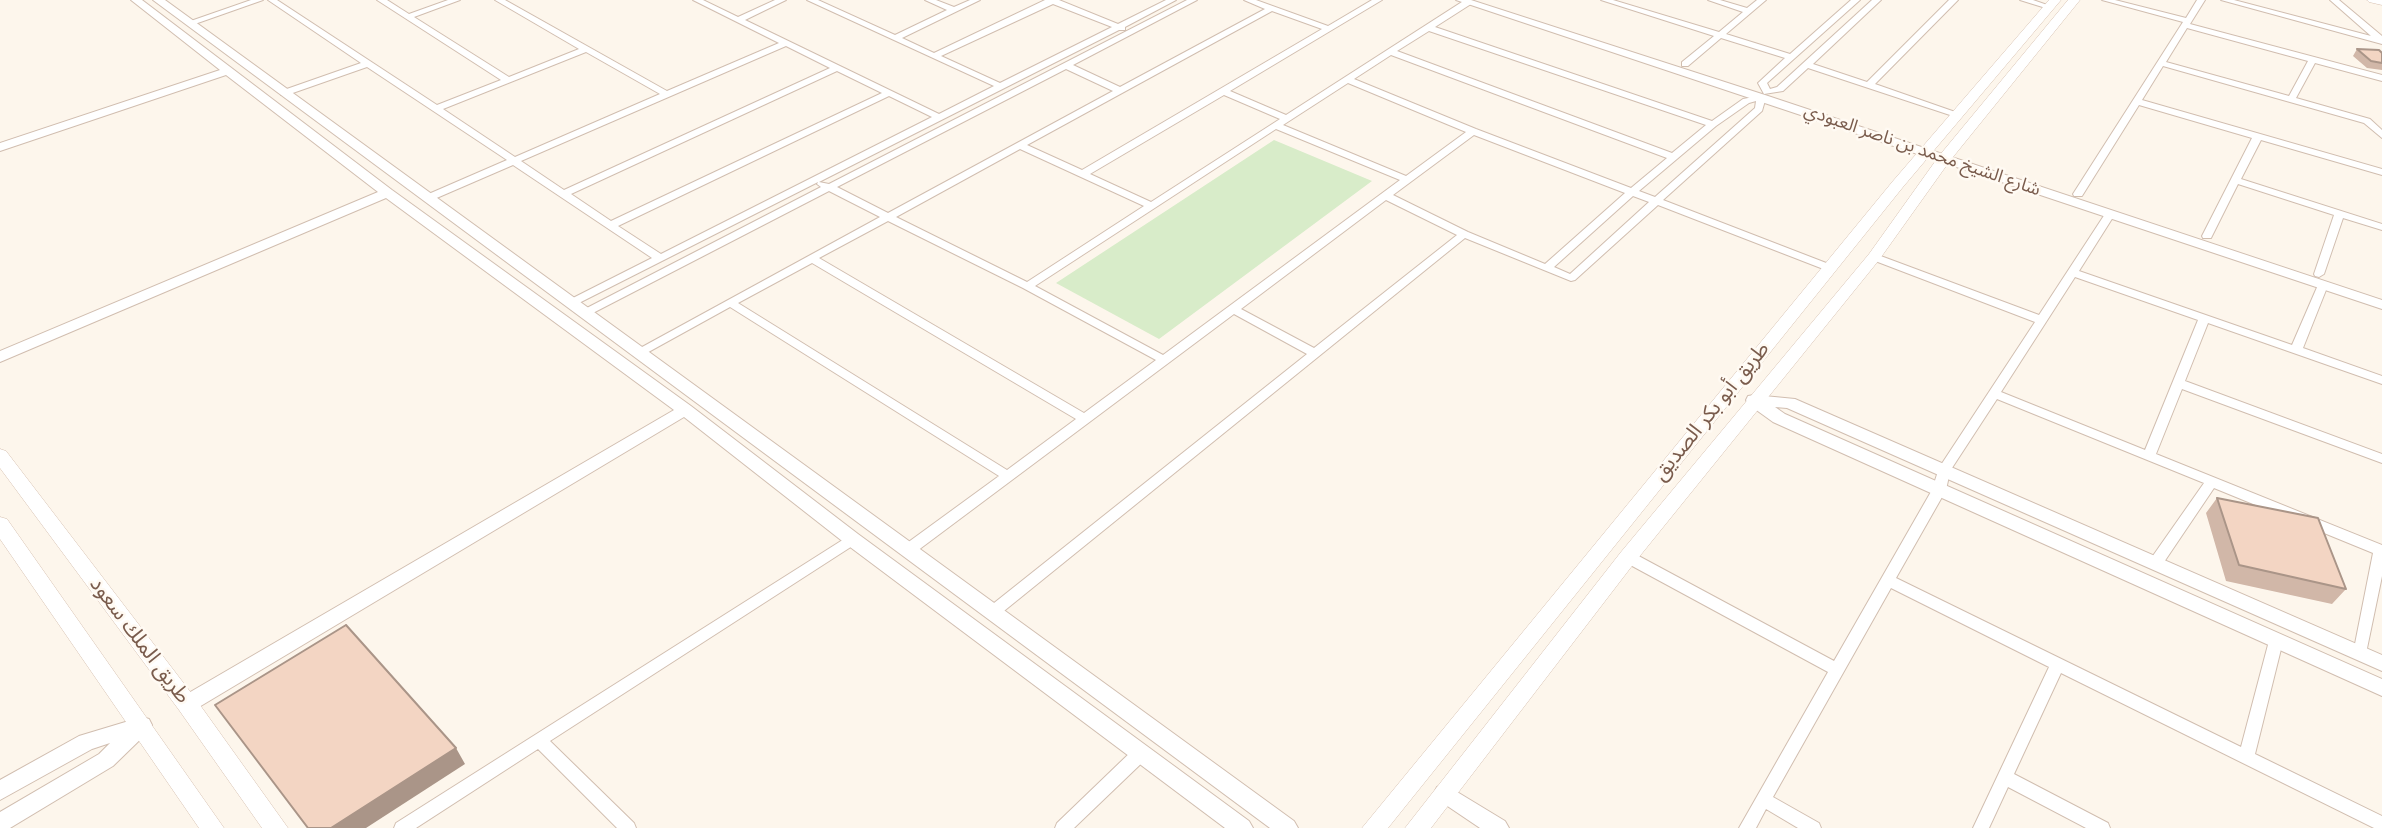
<!DOCTYPE html>
<meta charset="utf-8">
<style>
body{margin:0}
canvas{display:block;background:#fdf6ec}
</style>
<canvas width="2382" height="828"></canvas>
<script>
const context = document.querySelector('canvas').getContext('2d');
context.lineJoin = 'round';
function fillPath(path, color) { context.fillStyle = color; context.fill(path, 'evenodd'); }
const shape = rows => new Path2D(rows.map(r => 'M' + r).join(''));
function strokePath(path, color, width, dash) { context.strokeStyle = color; context.lineWidth = width; context.lineCap = dash ? 'butt' : 'round'; context.setLineDash(dash || []); context.stroke(path); }
function write(font, color, halo, rows, align = 'center') {
  context.font = font + ' "Nunito Sans","Noto Sans Arabic",sans-serif'; context.lineWidth = 5; context.setLineDash([]); context.textBaseline = 'middle'; context.strokeStyle = halo; context.fillStyle = color; for (const [text, x, y, turn = 0] of rows) {
    context.save(); context.translate(x, y); context.rotate((+turn || 0) * Math.PI / 180); context.textAlign = isNaN(turn) ? turn : align; if (halo) context.strokeText(text, 0, 0); context.fillText(text, 0, 0); context.restore();
  }
}
fillPath(shape([
 [1274,140,1372,181,1159,339,1056,283]
]), '#d8ecc9');
const minor = shape([
 [251,0,263,0,192,25,185,23,251,0],
 [268,0,277,0,437,105,501,80,377,0,387,0,409,14,448,0,460,0,414,17,509,77,579,49,495,0,505,0,667,91,779,43,693,0,703,0,738,17,775,0,786,0,745,20,939,114,994,86,807,0,818,0,895,35,947,10,925,0,936,0,954,7,970,0,980,0,902,38,934,53,1045,0,1059,0,1118,24,1166,0,1176,0,1125,27,1125,30,1119,30,819,182,829,184,1187,0,1197,0,1073,65,1120,87,1265,9,1244,0,1256,0,1328,26,1372,0,1382,0,1230,91,1286,115,1465,0,1470,0,1472,2,1471,4,1435,27,1712,121,1743,99,1764,95,1766,97,1762,111,1663,200,1834,266,1835,268,1834,270,1826,270,1658,205,1575,280,1571,281,1465,238,999,615,994,617,989,615,987,611,989,607,1307,354,1234,314,913,554,903,554,901,550,903,546,999,476,730,307,643,355,635,355,633,352,880,217,829,191,589,315,581,315,579,313,581,311,821,187,817,184,818,182,575,305,567,305,565,303,567,301,652,258,513,165,432,200,424,200,424,196,507,160,367,67,287,95,281,95,281,91,361,63,268,0],
 [1053,4,1112,27,1000,83,941,56,1053,4],
 [1272,11,1322,29,1082,170,1027,145,1272,11],
 [1429,31,1706,125,1672,153,1397,51,1429,31],
 [786,46,830,68,564,190,521,161,786,46],
 [586,52,660,94,515,157,443,109,586,52],
 [1391,55,1667,158,1631,188,1476,129,1354,79,1391,55],
 [1066,69,1113,91,888,213,837,187,1066,69],
 [837,71,882,93,611,221,571,194,837,71],
 [1348,83,1466,132,1406,176,1283,125,1348,83],
 [1224,95,1280,119,1151,202,1090,174,1224,95],
 [889,96,932,117,661,254,618,226,889,96],
 [1756,101,1755,108,1655,197,1639,191,1716,126,1749,103,1756,101],
 [1276,129,1400,180,1163,355,1035,286,1276,129],
 [1474,135,1625,193,1545,264,1468,232,1393,195,1474,135],
 [1020,149,1144,206,1027,282,896,217,1020,149],
 [1633,196,1649,202,1570,274,1554,267,1633,196],
 [1386,200,1457,235,1314,348,1241,309,1386,200],
 [888,221,1023,288,1156,360,1084,413,819,258,888,221],
 [812,263,1076,419,1007,470,738,303,812,263],
 [1601,0,1613,0,1719,32,1743,12,1708,0,1720,0,1747,8,1757,0,1766,0,1726,34,1790,54,1851,0,1860,0,1767,83,1770,89,1777,87,1872,0,1881,0,1813,64,1867,82,1949,0,1958,0,1875,84,1961,114,1959,116,1953,116,1808,68,1783,91,1764,94,1758,83,1785,58,1721,38,1688,66,1682,66,1682,62,1714,36,1601,0],
 [2020,0,2033,0,2053,7,2049,9,2020,0],
 [2102,0,2115,0,2186,18,2197,0,2205,0,2190,24,2382,75,2382,81,2315,63,2296,98,2370,119,2382,130,2382,138,2364,123,2163,66,2142,100,2382,169,2382,175,2261,140,2241,179,2382,224,2382,230,2343,218,2324,274,2319,277,2315,276,2314,274,2334,215,2238,184,2211,238,2203,238,2202,236,2252,138,2139,105,2082,196,2074,196,2073,194,2183,22,2102,0],
 [2187,28,2308,61,2289,96,2166,62,2187,28],
 [2221,0,2234,0,2371,36,2330,0,2339,0,2382,36,2382,44,2221,0],
 [2110,211,2115,214,2079,271,2292,345,2318,285,2319,283,2327,283,2328,285,2303,348,2382,376,2382,384,2208,323,2185,381,2382,454,2382,463,2182,389,2156,454,2382,545,2382,576,2365,658,2360,660,2355,658,2353,654,2373,553,2214,488,2160,568,2150,568,2148,564,2150,560,2204,483,1997,399,1950,471,1946,490,1896,578,2241,747,2269,641,2271,637,2276,635,2281,637,2283,641,2255,754,2382,816,2382,828,2374,828,2061,673,2014,774,2108,823,2110,828,2086,828,2008,787,1989,828,1973,828,2049,667,1891,588,1773,797,1819,823,1821,828,1798,828,1766,809,1756,828,1739,828,1828,672,1623,561,1621,557,1623,553,1633,553,1834,661,1932,490,1939,468,2035,322,1870,259,1869,257,1874,254,1878,255,2039,315,2105,214,2110,211],
 [2075,277,2198,320,2145,450,2001,392,2075,277],
 [852,534,857,535,859,539,857,543,550,741,634,823,636,828,617,828,538,749,416,828,394,828,396,823,852,534],
 [1141,746,1147,748,1149,753,1147,758,1074,828,1055,828,1057,823,1135,748,1141,746]
]);
const tertiary = shape([
 [131,0,142,0,392,190,691,406,858,534,1249,821,1253,828,1225,828,846,544,684,417,194,710,187,712,180,710,177,704,180,698,674,410,386,198,0,362,0,351,378,192,226,75,0,151,0,143,220,70,131,0],
 [153,0,165,0,1294,821,1298,828,1270,828,153,0],
 [1456,0,1471,0,1765,95,2382,300,2382,309,1456,0],
 [1754,395,1795,399,2382,655,2382,671,1787,408,1775,407,1785,414,2382,679,2382,696,1773,422,1748,404,1746,400,1748,396,1754,395],
 [142,717,149,719,152,725,149,731,113,766,10,828,0,828,0,812,99,754,110,743,92,749,0,800,0,780,79,736,142,717],
 [1444,784,1505,821,1509,828,1480,828,1437,799,1434,793,1437,787,1444,784]
]);
const secondary = shape([
 [2049,0,2061,0,1903,187,1388,828,1362,828,1893,181,2049,0],
 [2068,0,2080,0,1949,162,1879,260,1635,562,1431,828,1405,828,1621,552,1869,254,1939,156,2068,0],
 [2367,0,2382,0,2382,5,2369,2,2367,0],
 [0,449,6,451,195,698,288,828,262,828,179,710,0,468,0,449],
 [0,517,7,519,224,828,199,828,0,539,0,517]
]);
strokePath(minor, '#d1beb0', 2);
strokePath(tertiary, '#d1beb0', 2);
strokePath(secondary, '#d6c0b0', 1);
fillPath(minor, '#fff');
fillPath(tertiary, '#fff');
fillPath(secondary, '#fff');
fillPath(shape([
 [2357,49,2382,53,2382,70,2367,68,2353,56],
 [2217,498,2346,589,2332,604,2226,581,2206,513]
]), '#d1b7a8');
fillPath(shape([
 [456,748,465,764,366,828,331,828]
]), '#aa9588');
const building = shape([
 [2357,49,2379,50,2382,53,2382,63,2371,61,2357,49],
 [2217,498,2318,518,2346,589,2239,565,2217,498],
 [346,625,456,748,331,828,308,828,215,705,346,625]
]);
fillPath(building, '#f3d5c3');
strokePath(building, '#aa9588', 2);
write('18px', '#7a5c4d', '#fffaf3', [
 ["شارع الشيخ محمد بن ناصر العبودي",1922,151,19]
]);
write('21px', '#7a5c4d', '#fffaf3', [
 ["طريق أبو بكر الصديق",1712,412,-51],
 ["طريق الملك سعود",139,641,53]
]);
</script>
